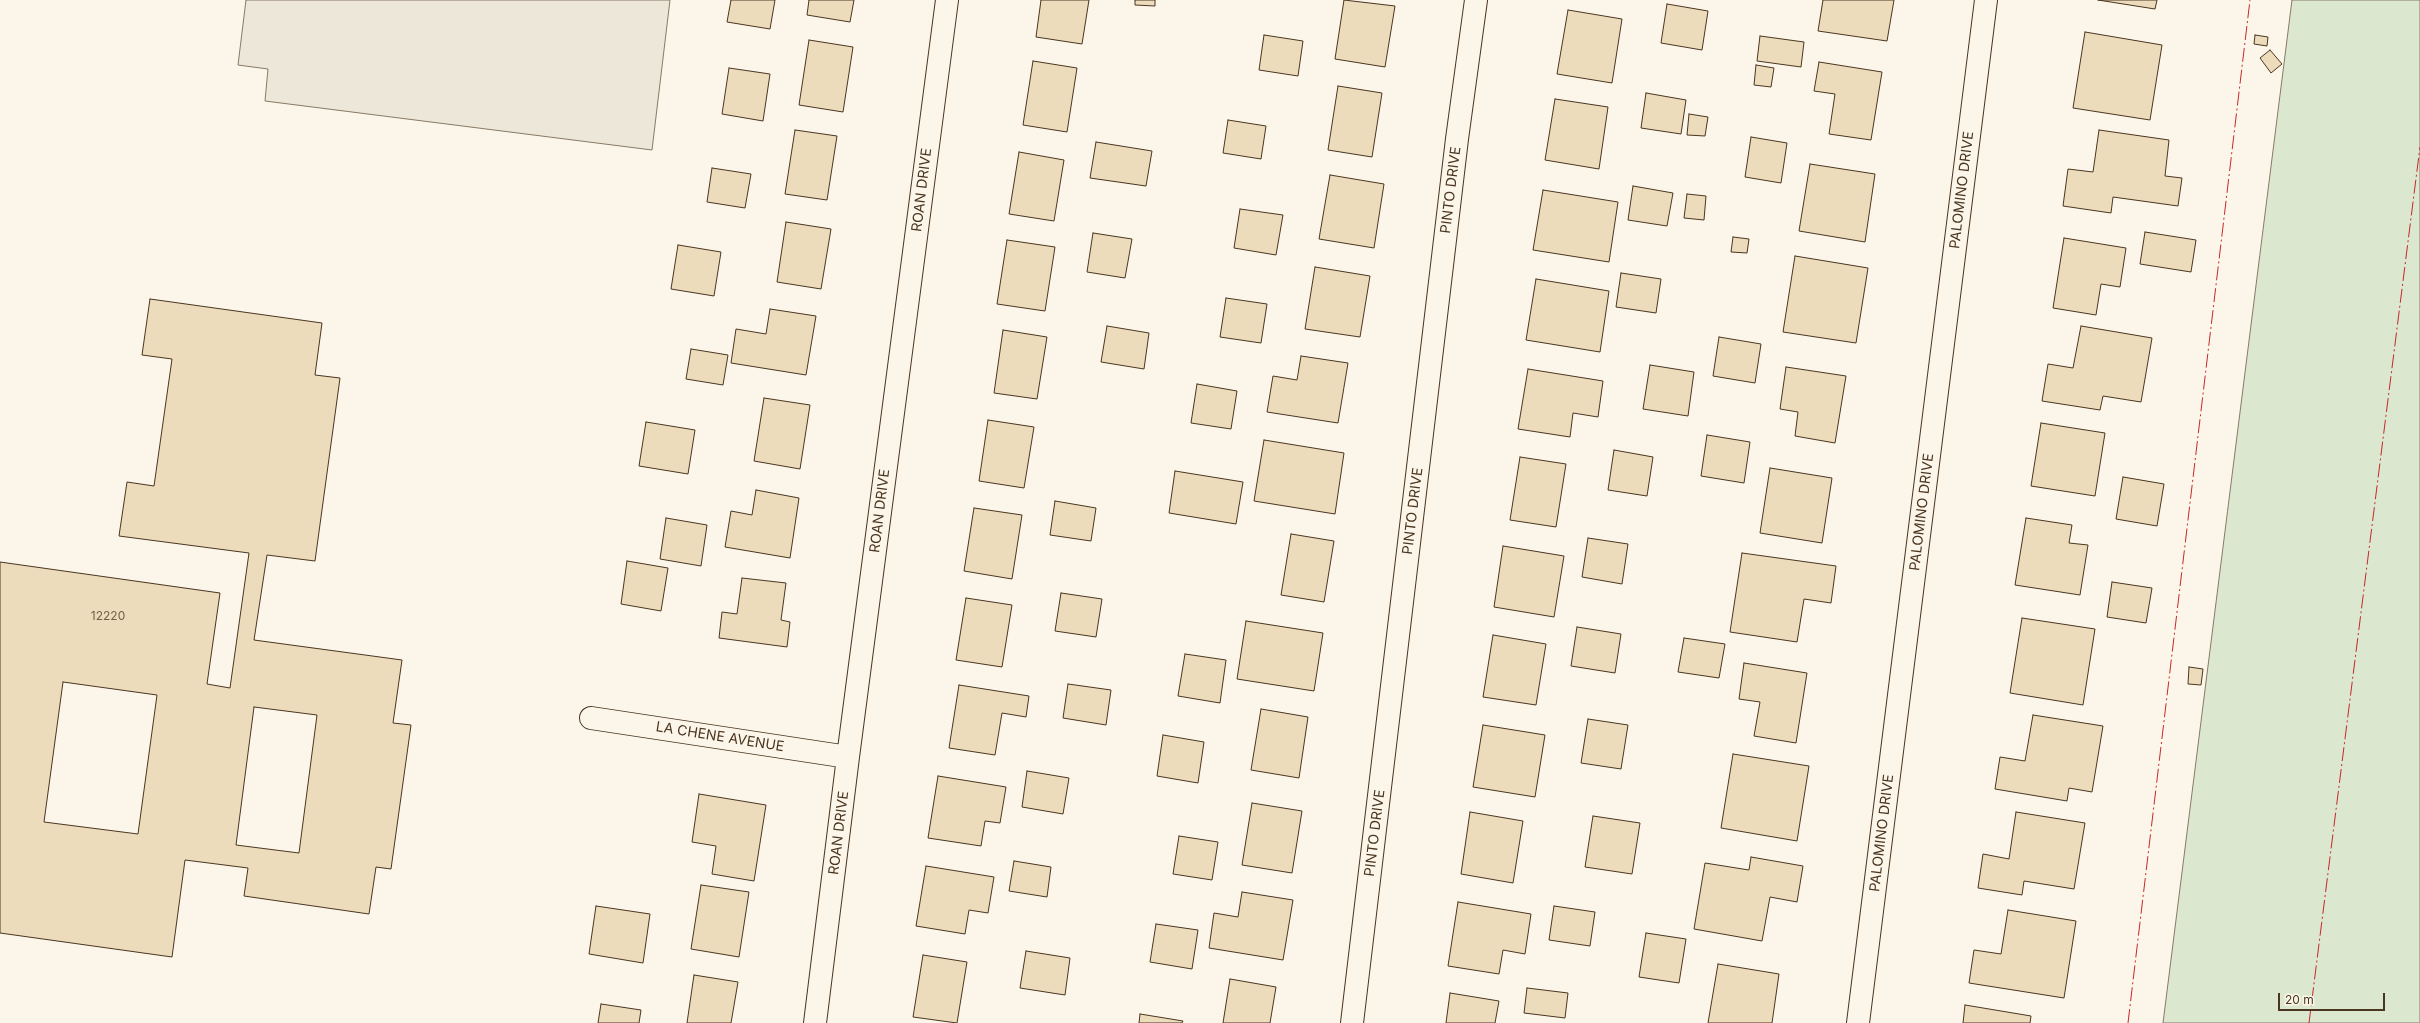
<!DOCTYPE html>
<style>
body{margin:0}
#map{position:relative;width:2420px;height:1023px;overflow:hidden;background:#fbf6e9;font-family:Inter,sans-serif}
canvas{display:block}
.scale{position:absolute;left:2278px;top:993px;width:107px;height:18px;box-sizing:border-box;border:2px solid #4a3520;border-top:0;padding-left:5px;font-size:12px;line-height:14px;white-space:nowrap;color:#4a3520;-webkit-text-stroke:3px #fbf6e9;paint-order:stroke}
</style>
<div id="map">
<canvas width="2420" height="1023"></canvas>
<div class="scale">20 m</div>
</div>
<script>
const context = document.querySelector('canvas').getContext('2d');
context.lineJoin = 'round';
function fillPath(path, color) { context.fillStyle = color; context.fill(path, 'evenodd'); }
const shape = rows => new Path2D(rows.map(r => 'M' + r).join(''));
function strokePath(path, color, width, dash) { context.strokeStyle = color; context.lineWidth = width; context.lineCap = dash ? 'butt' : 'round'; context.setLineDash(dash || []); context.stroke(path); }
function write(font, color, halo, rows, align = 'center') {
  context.font = font + ' Inter,sans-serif'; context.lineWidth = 3; context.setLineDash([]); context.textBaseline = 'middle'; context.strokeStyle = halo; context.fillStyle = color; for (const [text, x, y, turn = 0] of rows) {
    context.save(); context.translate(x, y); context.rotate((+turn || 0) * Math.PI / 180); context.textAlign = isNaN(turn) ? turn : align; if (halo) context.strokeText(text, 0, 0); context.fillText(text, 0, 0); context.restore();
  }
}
const green = shape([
 [2292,0,2420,0,2420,1023,2163,1023,2292,0]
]);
fillPath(green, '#dce7d0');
strokePath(green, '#887966', 1);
const parking = shape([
 [246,0,670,0,652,150,265,101,268,69,238,65,246,0]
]);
fillPath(parking, '#ede7d9');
strokePath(parking, '#887966', 1);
const building = shape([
 [731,0,775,0,770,29,727,22,731,0],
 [809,0,854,0,850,22,807,15,809,0],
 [1041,0,1089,0,1082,44,1036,37,1041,0],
 [1135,0,1155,0,1155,6,1135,5,1135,0],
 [1344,0,1395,6,1385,67,1335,59,1344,0],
 [1823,0,1894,0,1887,41,1818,31,1823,0],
 [2098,0,2157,0,2155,9,2098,0],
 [1667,4,1708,11,1702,50,1661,43,1667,4],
 [1568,10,1622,19,1612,83,1557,74,1568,10],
 [2085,32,2162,45,2150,120,2073,108,2085,32],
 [1264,35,1303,41,1298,76,1259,70,1264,35],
 [2255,35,2268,37,2267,46,2254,44,2255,35],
 [1760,36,1804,42,1801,67,1757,61,1760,36],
 [809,40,853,47,843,112,799,105,809,40],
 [2270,50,2282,64,2271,73,2260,58,2270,50],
 [1033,61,1077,68,1067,132,1023,125,1033,61],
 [1819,62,1882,72,1871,140,1829,134,1835,94,1814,91,1819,62],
 [1756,65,1774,68,1771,87,1754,85,1756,65],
 [729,68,770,74,763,121,722,114,729,68],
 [1338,86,1382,93,1372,157,1328,150,1338,86],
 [1646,93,1686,100,1681,134,1641,128,1646,93],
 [1555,99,1608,107,1599,169,1545,160,1555,99],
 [1689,114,1708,117,1705,136,1687,135,1689,114],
 [1228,120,1266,126,1261,159,1223,153,1228,120],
 [795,130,837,136,827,200,785,194,795,130],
 [2099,130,2169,140,2165,176,2182,178,2178,206,2113,197,2111,213,2063,206,2068,169,2093,172,2099,130],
 [1751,137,1787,143,1781,183,1745,177,1751,137],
 [1096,142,1152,151,1146,186,1090,178,1096,142],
 [1019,152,1064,160,1054,221,1009,214,1019,152],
 [1810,164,1875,174,1865,242,1799,231,1810,164],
 [712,168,751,174,745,208,707,202,712,168],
 [1330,175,1384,184,1374,248,1319,239,1330,175],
 [1633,186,1673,193,1667,226,1628,220,1633,186],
 [1543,190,1618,202,1609,262,1533,250,1543,190],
 [1687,194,1706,196,1704,220,1684,218,1687,194],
 [1240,209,1283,215,1276,255,1234,248,1240,209],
 [786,222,831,229,821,289,777,282,786,222],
 [2145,232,2196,240,2191,272,2140,264,2145,232],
 [1093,233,1132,239,1125,278,1087,272,1093,233],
 [1733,237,1749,239,1747,253,1731,252,1733,237],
 [2064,238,2126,248,2120,287,2101,284,2096,315,2053,308,2064,238],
 [1007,240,1055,247,1045,311,997,304,1007,240],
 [678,245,721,252,714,296,671,289,678,245],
 [1795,256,1868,268,1856,343,1783,332,1795,256],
 [1315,267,1370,276,1360,337,1305,329,1315,267],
 [1621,273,1661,279,1656,313,1616,307,1621,273],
 [1536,279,1609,291,1600,352,1526,340,1536,279],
 [1226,298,1267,304,1261,343,1220,337,1226,298],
 [150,299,322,323,315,375,340,378,315,561,267,555,254,640,402,660,393,723,411,725,391,869,376,867,369,914,244,896,248,868,185,860,172,957,0,933,0,562,220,593,207,684,230,688,249,553,119,536,127,482,154,486,172,359,142,355,150,299],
 [63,682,157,695,138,834,44,822,63,682],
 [254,707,317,715,299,853,236,845,254,707],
 [770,309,816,316,806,375,731,363,736,329,766,334,770,309],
 [1107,326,1149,333,1144,369,1101,362,1107,326],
 [2081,326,2152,338,2141,402,2103,396,2100,410,2042,401,2048,364,2073,368,2081,326],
 [1003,330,1047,337,1037,399,994,393,1003,330],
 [1719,337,1761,344,1755,383,1713,376,1719,337],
 [691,349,728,355,723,385,686,379,691,349],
 [1301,356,1348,363,1338,423,1267,412,1273,376,1297,380,1301,356],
 [1650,365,1694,372,1688,416,1643,409,1650,365],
 [1786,367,1846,376,1835,443,1795,436,1798,412,1780,409,1786,367],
 [1528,369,1603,381,1598,417,1573,413,1570,437,1518,429,1528,369],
 [1197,384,1237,391,1231,429,1191,423,1197,384],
 [764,398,810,405,800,469,754,461,764,398],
 [988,420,1034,427,1024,488,979,481,988,420],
 [646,422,695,430,688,474,639,466,646,422],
 [2041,423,2105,433,2095,496,2031,486,2041,423],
 [1707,435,1750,442,1744,483,1701,476,1707,435],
 [1264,440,1344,453,1335,514,1254,501,1264,440],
 [1614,450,1653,457,1647,496,1608,490,1614,450],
 [1520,457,1566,464,1556,527,1510,520,1520,457],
 [1770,468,1832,478,1822,543,1760,533,1770,468],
 [1175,471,1243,482,1236,524,1169,513,1175,471],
 [2123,477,2164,484,2157,526,2116,519,2123,477],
 [756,490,799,498,790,558,725,547,731,511,752,515,756,490],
 [1055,501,1096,508,1091,541,1050,535,1055,501],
 [974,508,1022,515,1012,579,964,571,974,508],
 [666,518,707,525,701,566,660,559,666,518],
 [2026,518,2072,525,2069,543,2088,545,2080,595,2015,585,2026,518],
 [1291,534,1334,541,1324,602,1281,595,1291,534],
 [1588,538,1628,544,1622,584,1582,577,1588,538],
 [1503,546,1564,556,1554,617,1494,607,1503,546],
 [1742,553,1836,566,1831,603,1804,599,1797,642,1730,632,1742,553],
 [627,561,668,568,661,611,621,604,627,561],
 [742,578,786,583,781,620,790,622,787,647,719,638,722,612,737,614,742,578],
 [2112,582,2152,588,2146,623,2107,617,2112,582],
 [1061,593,1102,599,1096,637,1055,631,1061,593],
 [966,598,1012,605,1002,667,956,660,966,598],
 [2022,618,2095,629,2083,705,2010,693,2022,618],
 [1246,621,1323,633,1314,691,1237,679,1246,621],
 [1577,627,1621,634,1615,673,1571,666,1577,627],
 [1493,635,1546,644,1536,705,1483,697,1493,635],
 [1684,638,1725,644,1719,678,1678,672,1684,638],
 [1185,654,1226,660,1220,703,1178,696,1185,654],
 [1744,663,1807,673,1796,743,1754,736,1760,702,1739,699,1744,663],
 [2189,667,2203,669,2201,685,2188,684,2189,667],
 [1068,684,1111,690,1106,725,1063,718,1068,684],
 [959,685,1029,696,1026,717,1002,713,995,755,949,748,959,685],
 [1261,709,1308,717,1299,778,1251,770,1261,709],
 [2033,715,2103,726,2092,792,2069,788,2067,801,1995,789,2000,757,2025,761,2033,715],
 [1588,719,1628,725,1621,769,1581,763,1588,719],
 [1483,725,1545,735,1535,797,1473,787,1483,725],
 [1163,735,1204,742,1198,783,1157,776,1163,735],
 [1733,754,1809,766,1797,841,1721,828,1733,754],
 [1027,771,1069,778,1063,814,1022,807,1027,771],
 [938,776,1006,787,1000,823,985,821,981,846,928,838,938,776],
 [699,794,766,805,754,881,712,874,716,846,692,842,699,794],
 [1252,803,1302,811,1292,873,1242,865,1252,803],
 [1470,812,1523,821,1513,883,1461,874,1470,812],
 [2016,812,2085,823,2074,889,2024,881,2022,895,1978,888,1983,854,2009,859,2016,812],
 [1593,816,1640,823,1632,874,1585,867,1593,816],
 [1179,836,1218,842,1212,880,1173,874,1179,836],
 [1751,857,1803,866,1797,902,1770,897,1762,941,1694,929,1705,863,1749,870,1751,857],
 [1014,861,1051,867,1047,897,1009,891,1014,861],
 [926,866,994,877,988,913,969,910,965,934,916,926,926,866],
 [701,885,749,892,739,957,691,949,701,885],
 [1242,892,1293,900,1283,960,1209,948,1214,913,1238,917,1242,892],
 [1458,902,1531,914,1525,954,1503,950,1499,974,1448,966,1458,902],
 [596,906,650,914,643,963,589,954,596,906],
 [1554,906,1595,912,1590,946,1549,940,1554,906],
 [2008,910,2076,921,2064,998,1969,983,1974,950,2001,954,2008,910],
 [1156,924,1198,930,1192,969,1150,962,1156,924],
 [1646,933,1686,939,1679,983,1639,977,1646,933],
 [1026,951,1070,958,1065,995,1020,988,1026,951],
 [923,955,967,962,957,1023,913,1017,923,955],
 [1718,964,1779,974,1772,1023,1708,1023,1718,964],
 [694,975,738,982,731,1023,687,1023,694,975],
 [1230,979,1276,987,1270,1023,1223,1023,1230,979],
 [1527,988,1568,993,1565,1018,1524,1013,1527,988],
 [1450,993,1499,1001,1495,1023,1446,1023,1450,993],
 [601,1004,641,1010,639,1023,598,1023,601,1004],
 [1965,1005,2031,1016,2030,1023,1963,1023,1965,1005],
 [1140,1014,1183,1021,1182,1023,1139,1023,1140,1014]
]);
fillPath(building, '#ecdcbc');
strokePath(building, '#4a3520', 1);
const minor = shape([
 [591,718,848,757],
 [815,1023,848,757,947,0],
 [1352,1023,1457,139,1476,0],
 [1858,1023,1986,0]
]);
strokePath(minor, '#4a3520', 24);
strokePath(minor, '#fbf6e9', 22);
strokePath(shape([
 [2128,1023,2250,0],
 [2309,1023,2420,147]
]), '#c62828', 1, [14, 3, 2, 3]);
write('12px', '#725f47', null, [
 ["12220",108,616]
]);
write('14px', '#4a3520', '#fbf6e9', [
 ["ROAN DRIVE",922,190,-83],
 ["PINTO DRIVE",1451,190,-83],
 ["PALOMINO DRIVE",1962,190,-83],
 ["ROAN DRIVE",880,511,-83],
 ["PINTO DRIVE",1413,511,-83],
 ["PALOMINO DRIVE",1922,512,-83],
 ["LA CHENE AVENUE",720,737,9],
 ["ROAN DRIVE",839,833,-83],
 ["PINTO DRIVE",1375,833,-83],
 ["PALOMINO DRIVE",1882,833,-83]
]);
</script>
